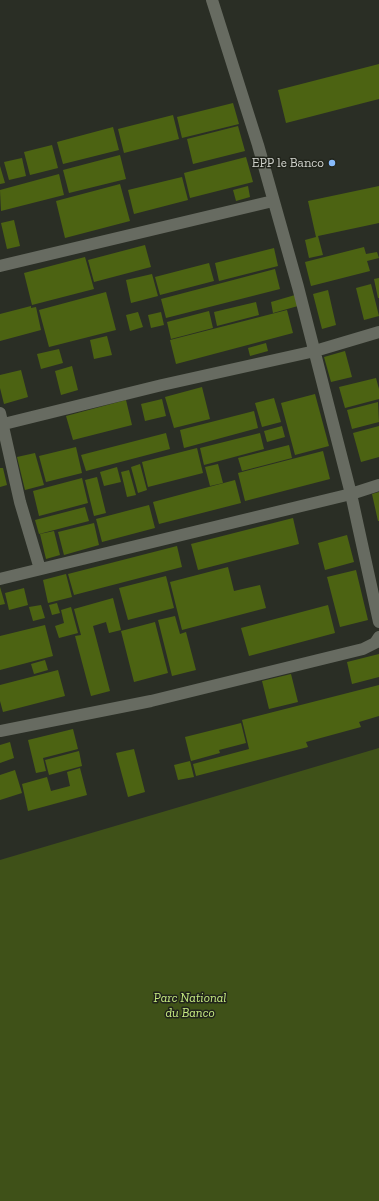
<!DOCTYPE html>
<style>
body{margin:0}
canvas{display:block;background:#2a2e25}
</style>
<canvas width="379" height="1201"></canvas>
<script>
const context = document.querySelector('canvas').getContext('2d');
context.lineJoin = 'round';
function fillPath(path, color) { context.fillStyle = color; context.fill(path, 'evenodd'); }
const shape = rows => new Path2D(rows.map(r => 'M' + r).join(''));
function strokePath(path, color, width, dash) { context.strokeStyle = color; context.lineWidth = width; context.lineCap = dash ? 'butt' : 'round'; context.setLineDash(dash || []); context.stroke(path); }
function write(font, color, halo, rows, align = 'center') {
  context.font = font + ' "Zilla Slab",serif'; context.lineWidth = 3; context.setLineDash([]); context.textBaseline = 'middle'; context.strokeStyle = halo; context.fillStyle = color; for (const [text, x, y, turn = 0] of rows) {
    context.save(); context.translate(x, y); context.rotate((+turn || 0) * Math.PI / 180); context.textAlign = isNaN(turn) ? turn : align; if (halo) context.strokeText(text, 0, 0); context.fillText(text, 0, 0); context.restore();
  }
}
fillPath(shape([
 [379,748,379,1201,0,1201,0,860]
]), '#3f5118');
fillPath(shape([
 [379,64,379,99,286,123,278,90],
 [233,103,239,124,182,138,177,117],
 [173,115,179,139,124,153,118,129],
 [238,126,245,151,193,164,187,139],
 [113,127,119,150,63,164,57,142],
 [52,145,58,168,30,175,24,152],
 [120,155,126,179,69,193,63,170],
 [246,157,253,182,190,198,184,173],
 [22,158,26,176,9,180,4,162],
 [0,166,5,183,0,184],
 [59,174,64,195,1,211,0,190],
 [182,177,188,200,134,214,128,190],
 [120,184,130,221,65,238,56,201],
 [248,186,250,197,236,201,233,190],
 [379,186,379,223,318,236,323,255,309,258,305,240,316,237,308,201],
 [14,220,20,246,7,249,1,223],
 [145,245,151,267,94,282,88,260],
 [364,247,366,254,377,252,379,258,367,261,370,271,311,286,305,262],
 [274,248,278,266,219,281,215,263],
 [85,257,94,289,32,305,24,273],
 [209,263,214,281,160,295,155,277],
 [275,269,280,289,166,318,161,299],
 [152,274,158,296,131,303,126,280],
 [379,278,379,298,378,298,374,279],
 [371,284,379,316,364,320,356,288],
 [328,290,336,325,322,329,313,294],
 [106,292,116,330,49,347,39,310],
 [295,295,298,306,273,313,271,302],
 [256,302,259,315,217,326,214,312],
 [31,306,31,308,36,307,41,330,0,341,0,314],
 [287,310,293,333,176,364,170,340],
 [209,311,213,328,171,339,167,322],
 [138,312,143,327,130,331,126,315],
 [161,312,164,325,151,328,148,315],
 [107,336,112,355,94,359,90,340],
 [266,343,268,351,250,356,248,348],
 [59,349,63,363,41,369,37,354],
 [345,351,352,377,331,382,324,357],
 [72,366,78,390,61,395,55,371],
 [21,370,28,397,4,404,0,388,0,375],
 [376,378,379,389,379,399,345,408,339,387],
 [202,387,210,419,174,428,165,397],
 [315,394,329,446,295,455,281,403],
 [274,398,281,422,262,427,255,403],
 [162,399,166,416,145,421,141,404],
 [126,400,132,425,73,440,66,416],
 [378,402,379,422,352,429,347,410],
 [254,411,258,428,184,448,180,430],
 [282,426,285,437,267,442,264,431],
 [379,426,379,457,361,462,353,433],
 [166,433,170,449,86,471,81,455],
 [260,433,264,449,204,465,200,448],
 [289,445,292,458,242,471,238,458],
 [76,447,82,473,46,482,39,456],
 [197,448,203,473,148,487,142,462],
 [323,451,330,479,245,501,238,473],
 [35,453,44,485,25,490,17,457],
 [140,464,147,490,138,493,131,467],
 [218,464,223,483,210,486,205,467],
 [117,467,121,482,104,486,100,472],
 [0,468,3,468,7,485,0,487],
 [129,470,136,495,127,497,121,472],
 [97,477,106,513,94,516,85,480],
 [82,478,88,503,39,516,33,491],
 [235,480,241,503,159,524,153,502],
 [379,492,379,521,378,521,372,494],
 [149,505,155,528,102,542,96,519],
 [85,507,89,521,39,534,35,520],
 [293,518,299,544,198,570,191,544],
 [94,523,99,545,64,555,58,532],
 [54,531,60,555,46,559,40,534],
 [347,535,354,562,325,570,318,543],
 [177,546,182,567,74,595,68,574],
 [228,567,234,591,260,585,266,608,182,630,170,582],
 [356,570,368,620,340,627,327,577],
 [66,574,72,597,48,603,43,580],
 [166,576,174,608,128,620,119,588],
 [0,587,5,604,0,605],
 [24,588,28,605,9,610,5,593],
 [113,598,121,630,109,633,106,622,93,626,110,691,91,696,75,636,81,635,74,609],
 [57,603,60,613,52,615,49,605],
 [41,605,45,618,33,621,29,607],
 [328,605,335,633,249,656,241,628],
 [71,607,78,633,59,638,55,626,64,623,61,610],
 [175,616,180,634,186,632,196,670,172,676,158,620],
 [155,622,168,673,134,682,121,631],
 [45,625,53,656,0,670,0,636],
 [379,654,379,677,352,684,347,662],
 [45,660,48,670,34,674,31,664],
 [58,670,65,696,3,712,0,701,0,685],
 [291,674,298,702,269,709,262,681],
 [379,685,379,716,359,722,361,727,306,742,308,747,196,776,193,764,249,749,242,720],
 [241,723,246,743,219,750,220,753,191,761,185,737],
 [73,729,78,749,43,758,46,771,36,773,28,740],
 [10,742,14,758,0,763,0,745],
 [134,749,145,792,128,797,116,753],
 [79,751,82,766,49,775,45,760],
 [190,761,194,777,178,780,174,765],
 [80,768,87,795,28,811,22,784,47,777,51,791,70,786,67,772],
 [15,770,22,793,0,800,0,775]
]), '#4c6312');
strokePath(shape([
 [212,0,258,145,298,287,351,494,379,622],
 [0,266,273,201],
 [0,413,20,502,40,569],
 [0,425,162,385,315,351,379,332],
 [0,579,351,494,379,485],
 [0,731,151,701,363,649,375,643,379,637]
]), '#676b61', 12);
for (const [x, y, r, color] of [
 [332,163,4,"#87bbfc"]
]) { const dot = new Path2D(); dot.arc(x, y, r, 0, 2 * Math.PI); context.fillStyle = color; context.fill(dot); strokePath(dot, '#21241b', 1.5); }
write('13px', '#d2d4ce', '#21241b', [
 ["EPP le Banco",324,163]
], 'right');
write('italic 13px', '#c7eb82', '#21241b', [
 ["Parc National",190,998],
 ["du Banco",190,1013]
]);
</script>
